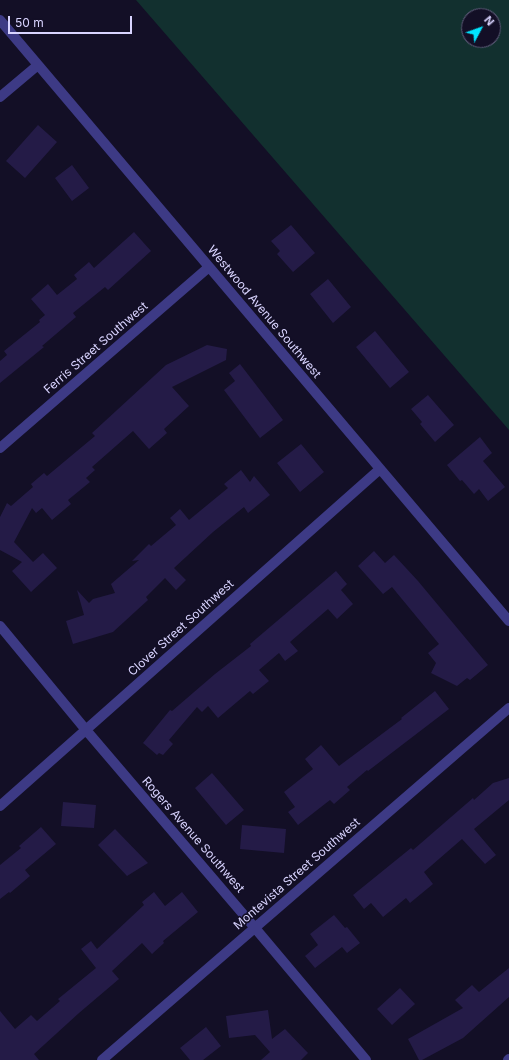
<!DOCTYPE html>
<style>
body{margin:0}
#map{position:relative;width:509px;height:1060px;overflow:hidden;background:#130f26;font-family:Inter,sans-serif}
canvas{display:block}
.north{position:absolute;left:461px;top:8px;width:40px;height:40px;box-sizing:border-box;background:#130f26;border:1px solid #625e7d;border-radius:50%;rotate:49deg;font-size:11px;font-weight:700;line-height:16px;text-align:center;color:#d9d4ff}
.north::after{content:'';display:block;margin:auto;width:14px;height:18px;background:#00e5ff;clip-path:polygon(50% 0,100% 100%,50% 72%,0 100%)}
.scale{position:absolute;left:8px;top:16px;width:124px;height:18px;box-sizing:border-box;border:2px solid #d9d4ff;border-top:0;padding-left:5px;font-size:12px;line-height:14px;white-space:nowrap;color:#d9d4ff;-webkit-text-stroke:3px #130f26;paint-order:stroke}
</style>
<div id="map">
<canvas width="509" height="1060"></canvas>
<div class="north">N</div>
<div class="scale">50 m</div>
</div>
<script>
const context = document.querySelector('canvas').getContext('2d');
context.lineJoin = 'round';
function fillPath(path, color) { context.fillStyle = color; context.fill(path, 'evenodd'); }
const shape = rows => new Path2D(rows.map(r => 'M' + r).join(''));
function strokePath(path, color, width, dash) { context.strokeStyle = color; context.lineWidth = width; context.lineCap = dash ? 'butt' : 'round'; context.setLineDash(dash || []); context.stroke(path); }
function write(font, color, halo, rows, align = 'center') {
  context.font = font + ' Inter,sans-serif'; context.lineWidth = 3; context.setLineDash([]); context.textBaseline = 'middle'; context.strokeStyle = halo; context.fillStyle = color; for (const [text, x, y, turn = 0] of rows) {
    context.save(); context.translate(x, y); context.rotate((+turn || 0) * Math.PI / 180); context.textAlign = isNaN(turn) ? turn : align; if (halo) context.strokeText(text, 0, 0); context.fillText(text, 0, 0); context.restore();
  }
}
fillPath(shape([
 [136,0,509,0,509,430],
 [469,16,493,16,493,40,469,40]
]), '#12302f');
fillPath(shape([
 [38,125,57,142,25,178,6,161],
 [72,165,89,188,72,201,55,178],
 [291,225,315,253,293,272,277,254,280,251,271,241],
 [134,232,151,251,108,290,105,287,73,313,76,317,42,346,44,347,0,383,0,361,7,355,4,351,40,322,39,320,45,315,31,299,48,284,57,295,77,279,74,275,89,262,94,268],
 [328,279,351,307,333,323,310,294],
 [375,331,409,372,390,388,356,347],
 [207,345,227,349,226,360,172,387,189,406,164,429,167,433,149,449,133,431,92,467,95,470,86,478,90,482,68,500,71,504,52,520,42,508,36,513,32,508,14,542,33,562,43,553,57,568,31,592,12,571,22,562,0,550,0,517,7,503,11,506,33,487,31,484,44,473,47,476,95,436,92,433,166,365],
 [240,364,283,420,260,438,224,390,235,381,229,373],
 [428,395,454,425,435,442,420,424,422,422,411,409],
 [480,437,492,453,483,461,505,487,488,501,479,489,474,494,462,480,460,481,447,465],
 [301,444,324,472,300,492,277,463],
 [241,470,250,482,254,476,270,495,248,513,244,507,213,532,174,568,186,580,176,590,165,578,146,597,148,600,113,632,73,644,66,621,84,615,77,590,89,603,93,599,115,593,111,584,139,560,132,561,149,544,151,546,176,525,170,518,180,509,189,520,228,488,224,484],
 [374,551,385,563,394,555,418,581,488,665,470,680,467,678,457,686,431,673,436,663,428,653,439,644,392,587,383,594,358,566],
 [336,571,347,584,341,590,353,604,337,619,328,609,290,642,298,651,285,661,279,653,259,670,269,681,253,694,250,691,218,718,208,706,202,712,197,707,169,740,173,744,163,755,159,753,157,755,143,743,170,710,172,711,215,674,251,646,250,644],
 [435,691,449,709,368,771,367,770,347,787,350,790,334,804,330,800,298,825,288,812,295,807,284,792,313,769,305,759,321,745,339,766,402,719,401,718],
 [212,773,244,810,226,825,195,788],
 [509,778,509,800,474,829,496,855,485,864,462,839,424,872,433,884,410,903,406,898,383,917,371,903,364,909,353,895,411,848,413,850,473,798,474,800,493,783],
 [63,802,96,805,94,828,61,826],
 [242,825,286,829,284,853,240,849],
 [41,827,56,844,25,870,30,876,10,893,9,892,0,899,0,865,21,848,19,846],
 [115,829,148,863,127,876,98,845],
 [154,892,165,906,182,892,198,912,163,941,164,943,152,954,142,943,112,971,119,979,79,1013,34,1054,39,1060,0,1060,0,1011,15,1029,31,1015,37,1021,60,1001,58,999,96,968,81,949,91,941,97,949,144,905,142,902],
 [334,915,345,928,347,927,360,943,347,953,342,947,315,968,305,956,318,945,310,934],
 [509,968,509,997,463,1038,422,1060,419,1060,408,1039,463,1008,455,1000,472,985,479,992],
 [400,988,415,1004,392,1025,377,1009],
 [268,1010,272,1039,285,1029,308,1053,301,1060,261,1060,270,1052,255,1035,229,1038,226,1016],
 [206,1027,221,1046,203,1060,190,1060,180,1048]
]), '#241b47');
strokePath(shape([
 [0,20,509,621],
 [0,97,38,65],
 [0,448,209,267],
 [0,626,86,730,255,928,366,1060],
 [0,806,380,469],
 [102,1060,509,708],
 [508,1060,509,1059]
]), '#3d3a85', 10);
write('12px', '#d9d4ff', '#130f26', [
 ["Westwood Avenue Southwest",264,312,50],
 ["Ferris Street Southwest",96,348,-41],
 ["Clover Street Southwest",181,628,-42],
 ["Rogers Avenue Southwest",193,835,49],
 ["Montevista Street Southwest",297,874,-41]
]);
</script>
